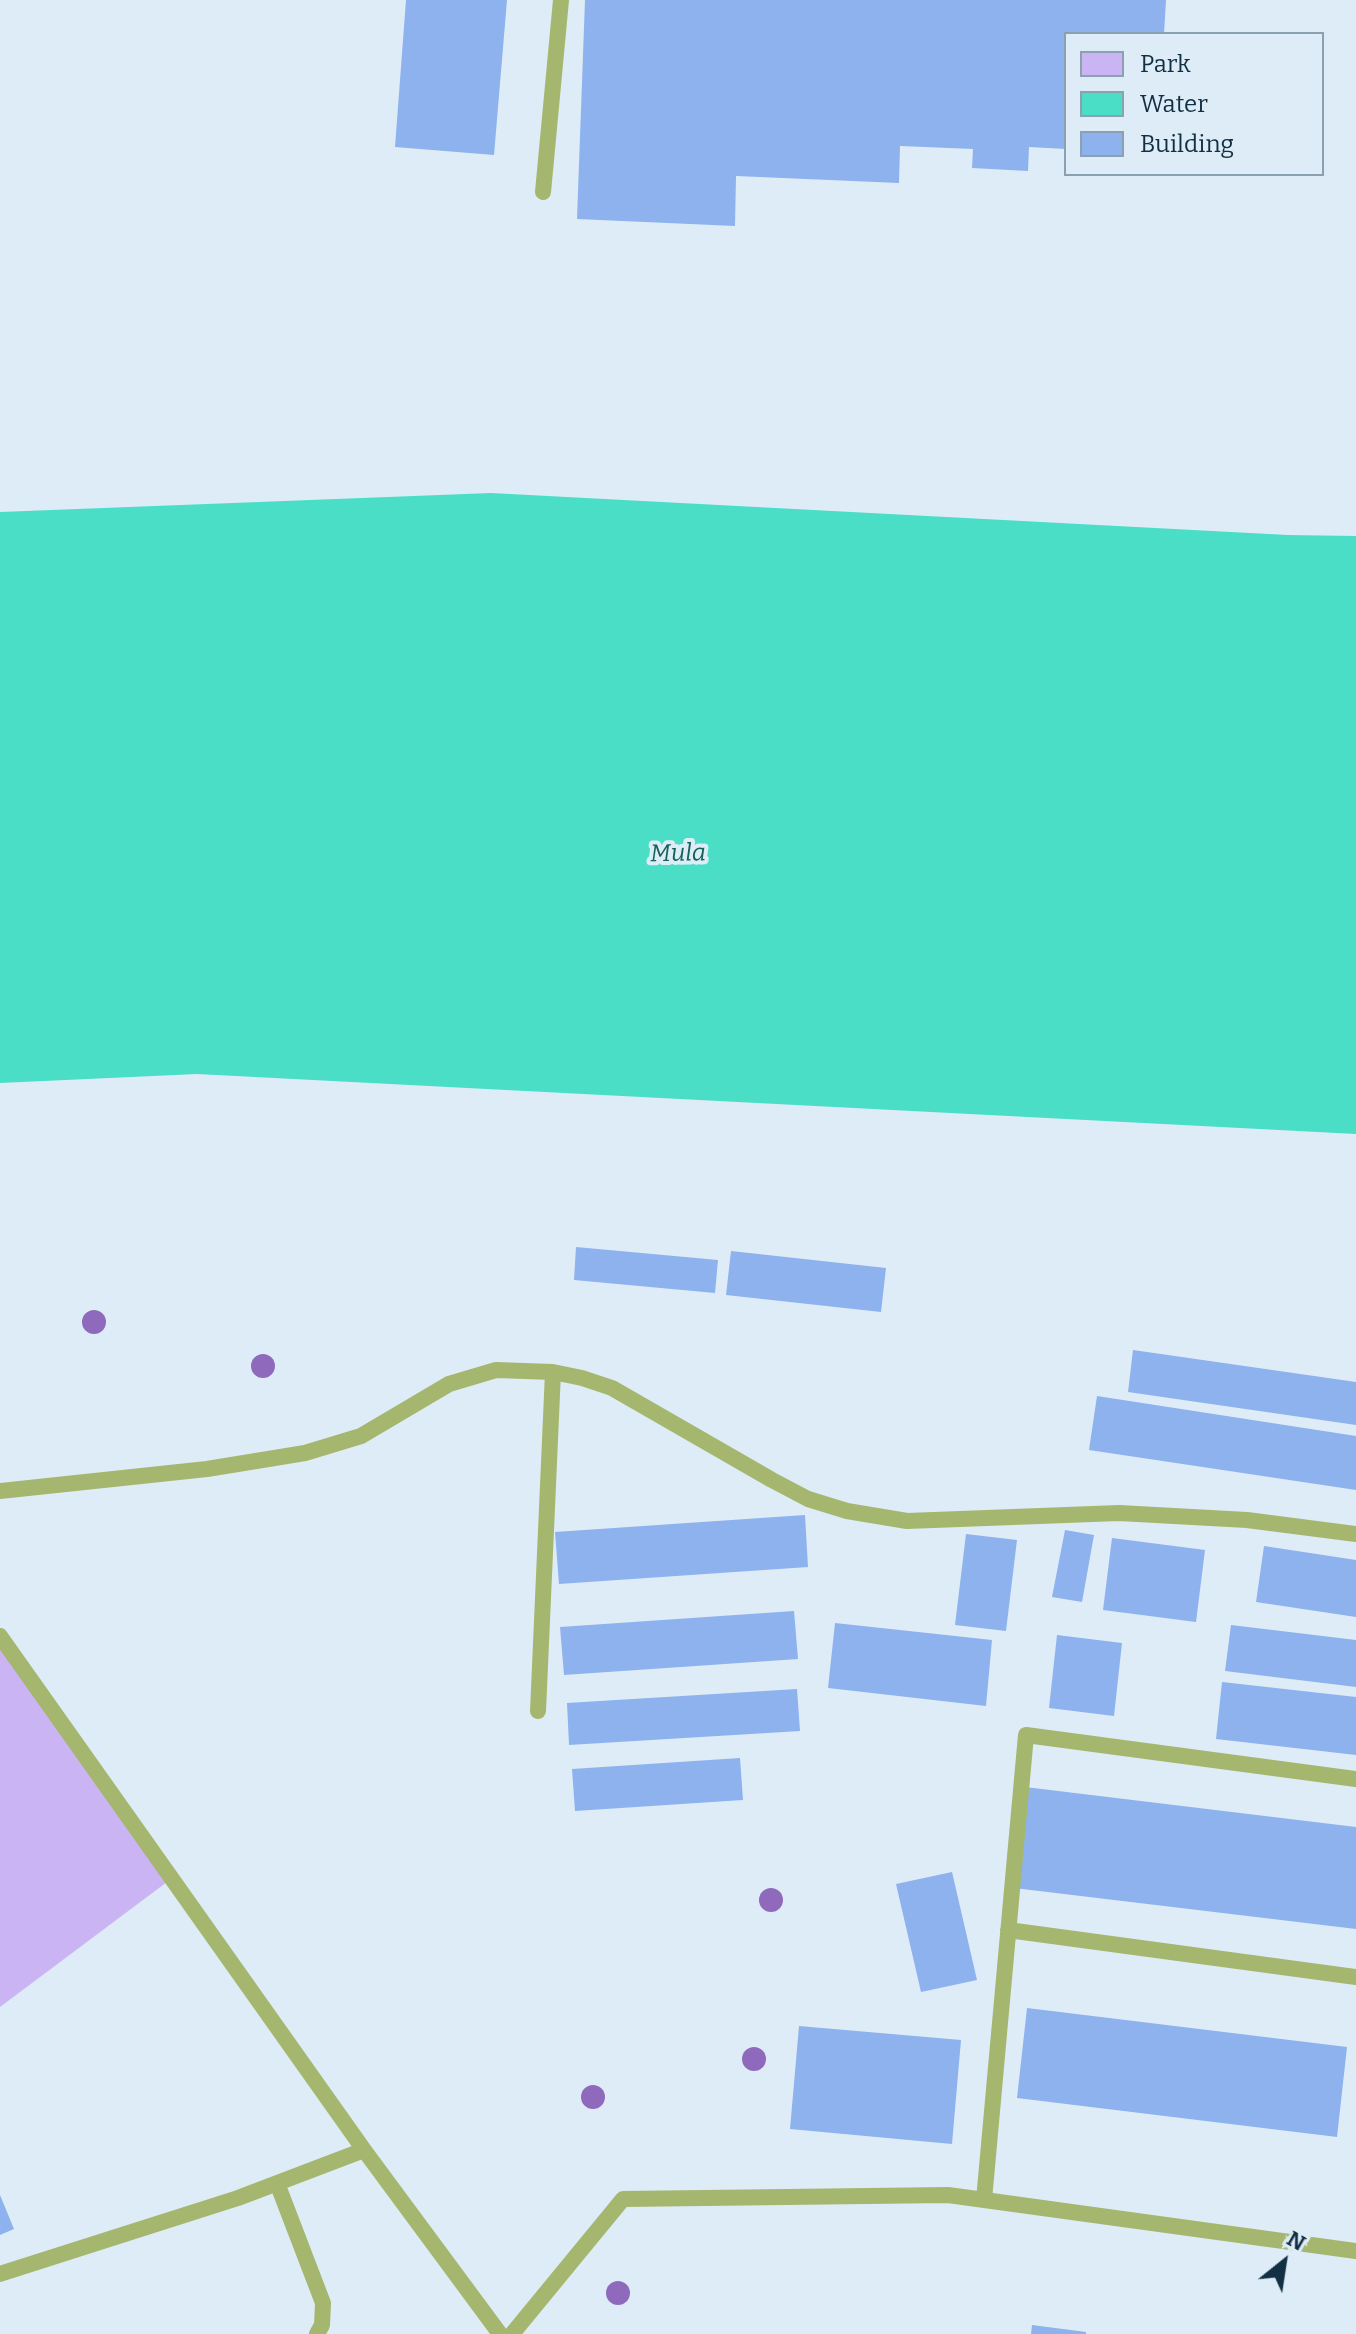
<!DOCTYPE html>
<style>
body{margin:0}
#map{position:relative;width:1356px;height:2334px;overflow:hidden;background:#deecf7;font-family:Bitter,serif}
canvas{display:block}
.legend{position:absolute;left:1064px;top:32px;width:260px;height:144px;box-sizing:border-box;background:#deecf7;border:2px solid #8ca1af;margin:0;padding:10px 14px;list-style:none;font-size:24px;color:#113044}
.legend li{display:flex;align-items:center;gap:16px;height:40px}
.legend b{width:40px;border:2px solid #8ca1af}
.north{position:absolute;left:1244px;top:2222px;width:80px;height:80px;-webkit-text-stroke:6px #deecf7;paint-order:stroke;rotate:30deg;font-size:22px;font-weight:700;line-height:32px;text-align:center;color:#113044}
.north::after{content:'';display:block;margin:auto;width:28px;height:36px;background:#113044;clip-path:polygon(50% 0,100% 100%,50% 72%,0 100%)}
</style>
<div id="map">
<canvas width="1356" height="2334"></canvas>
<ul class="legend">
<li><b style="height:22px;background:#cbb4f3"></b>Park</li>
<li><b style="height:22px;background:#4adec7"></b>Water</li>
<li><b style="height:22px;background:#8eb2ee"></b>Building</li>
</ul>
<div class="north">N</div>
</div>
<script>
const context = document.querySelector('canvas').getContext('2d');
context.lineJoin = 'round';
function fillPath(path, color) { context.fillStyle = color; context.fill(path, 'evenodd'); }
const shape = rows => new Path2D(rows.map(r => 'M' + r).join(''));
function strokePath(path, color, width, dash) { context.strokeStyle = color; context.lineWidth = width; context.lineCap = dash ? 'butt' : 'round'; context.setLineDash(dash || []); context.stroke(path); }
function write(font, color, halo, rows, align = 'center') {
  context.font = font + ' Bitter,serif'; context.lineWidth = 8; context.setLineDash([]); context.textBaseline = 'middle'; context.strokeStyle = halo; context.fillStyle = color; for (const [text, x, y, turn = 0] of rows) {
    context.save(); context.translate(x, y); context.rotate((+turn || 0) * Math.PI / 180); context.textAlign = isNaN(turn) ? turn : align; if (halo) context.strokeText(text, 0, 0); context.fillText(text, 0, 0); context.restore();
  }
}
fillPath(shape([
 [0,1638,171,1879,0,2007]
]), '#cbb4f3');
fillPath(shape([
 [491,493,1288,535,1356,536,1356,1134,197,1074,0,1083,0,512]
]), '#4adec7');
fillPath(shape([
 [406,0,507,0,494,155,395,147],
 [585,0,1166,0,1164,34,1066,34,1066,149,1029,147,1028,171,972,168,973,149,900,146,899,183,736,176,735,226,577,219],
 [576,1247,718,1260,715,1293,574,1280],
 [731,1251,886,1268,881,1312,726,1295],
 [1133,1350,1356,1382,1356,1425,1128,1392],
 [1097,1396,1356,1436,1356,1490,1089,1450],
 [805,1515,808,1567,559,1584,555,1532],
 [1065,1530,1094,1535,1082,1602,1052,1597],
 [966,1534,1017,1540,1006,1631,955,1625],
 [1112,1538,1205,1550,1196,1622,1103,1610],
 [1264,1546,1356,1560,1356,1617,1256,1602],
 [794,1611,798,1659,564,1675,560,1627],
 [835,1623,992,1640,986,1706,828,1688],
 [1231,1625,1356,1640,1356,1687,1225,1671],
 [1057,1635,1122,1643,1114,1716,1049,1708],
 [1222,1682,1356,1697,1356,1755,1216,1739],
 [797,1689,800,1731,569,1745,567,1703],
 [740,1758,743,1800,575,1811,572,1769],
 [1025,1787,1356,1827,1356,1929,1014,1888],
 [952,1872,977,1980,921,1992,896,1884],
 [1027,2008,1347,2047,1337,2137,1017,2098],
 [799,2026,961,2040,952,2144,790,2129],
 [0,2195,14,2229,0,2235],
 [1032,2325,1086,2332,1086,2334,1031,2334]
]), '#8eb2ee');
strokePath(shape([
 [543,192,561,0],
 [0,1491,207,1469,305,1453,361,1436,449,1384,496,1370,553,1372,582,1378,612,1388,772,1480,808,1499,847,1511,907,1521,1119,1513,1247,1520,1356,1534],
 [0,1636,364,2150,500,2334],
 [538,1711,553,1372],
 [1008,1930,1356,1977],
 [277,2183,323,2303,322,2325,317,2334],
 [984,2200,1026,1735,1356,1779],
 [0,2274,238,2198,364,2150],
 [512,2334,623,2199,948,2195,1356,2251]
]), '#a5b76e', 16);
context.fillStyle = '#8f6abc';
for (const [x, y] of [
 [94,1322],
 [263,1366],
 [771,1900],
 [754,2059],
 [593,2097],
 [618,2293]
]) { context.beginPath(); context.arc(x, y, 12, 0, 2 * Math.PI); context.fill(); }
write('italic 24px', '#126358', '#deecf7', [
 ["Mula",678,854,-1]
]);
</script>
